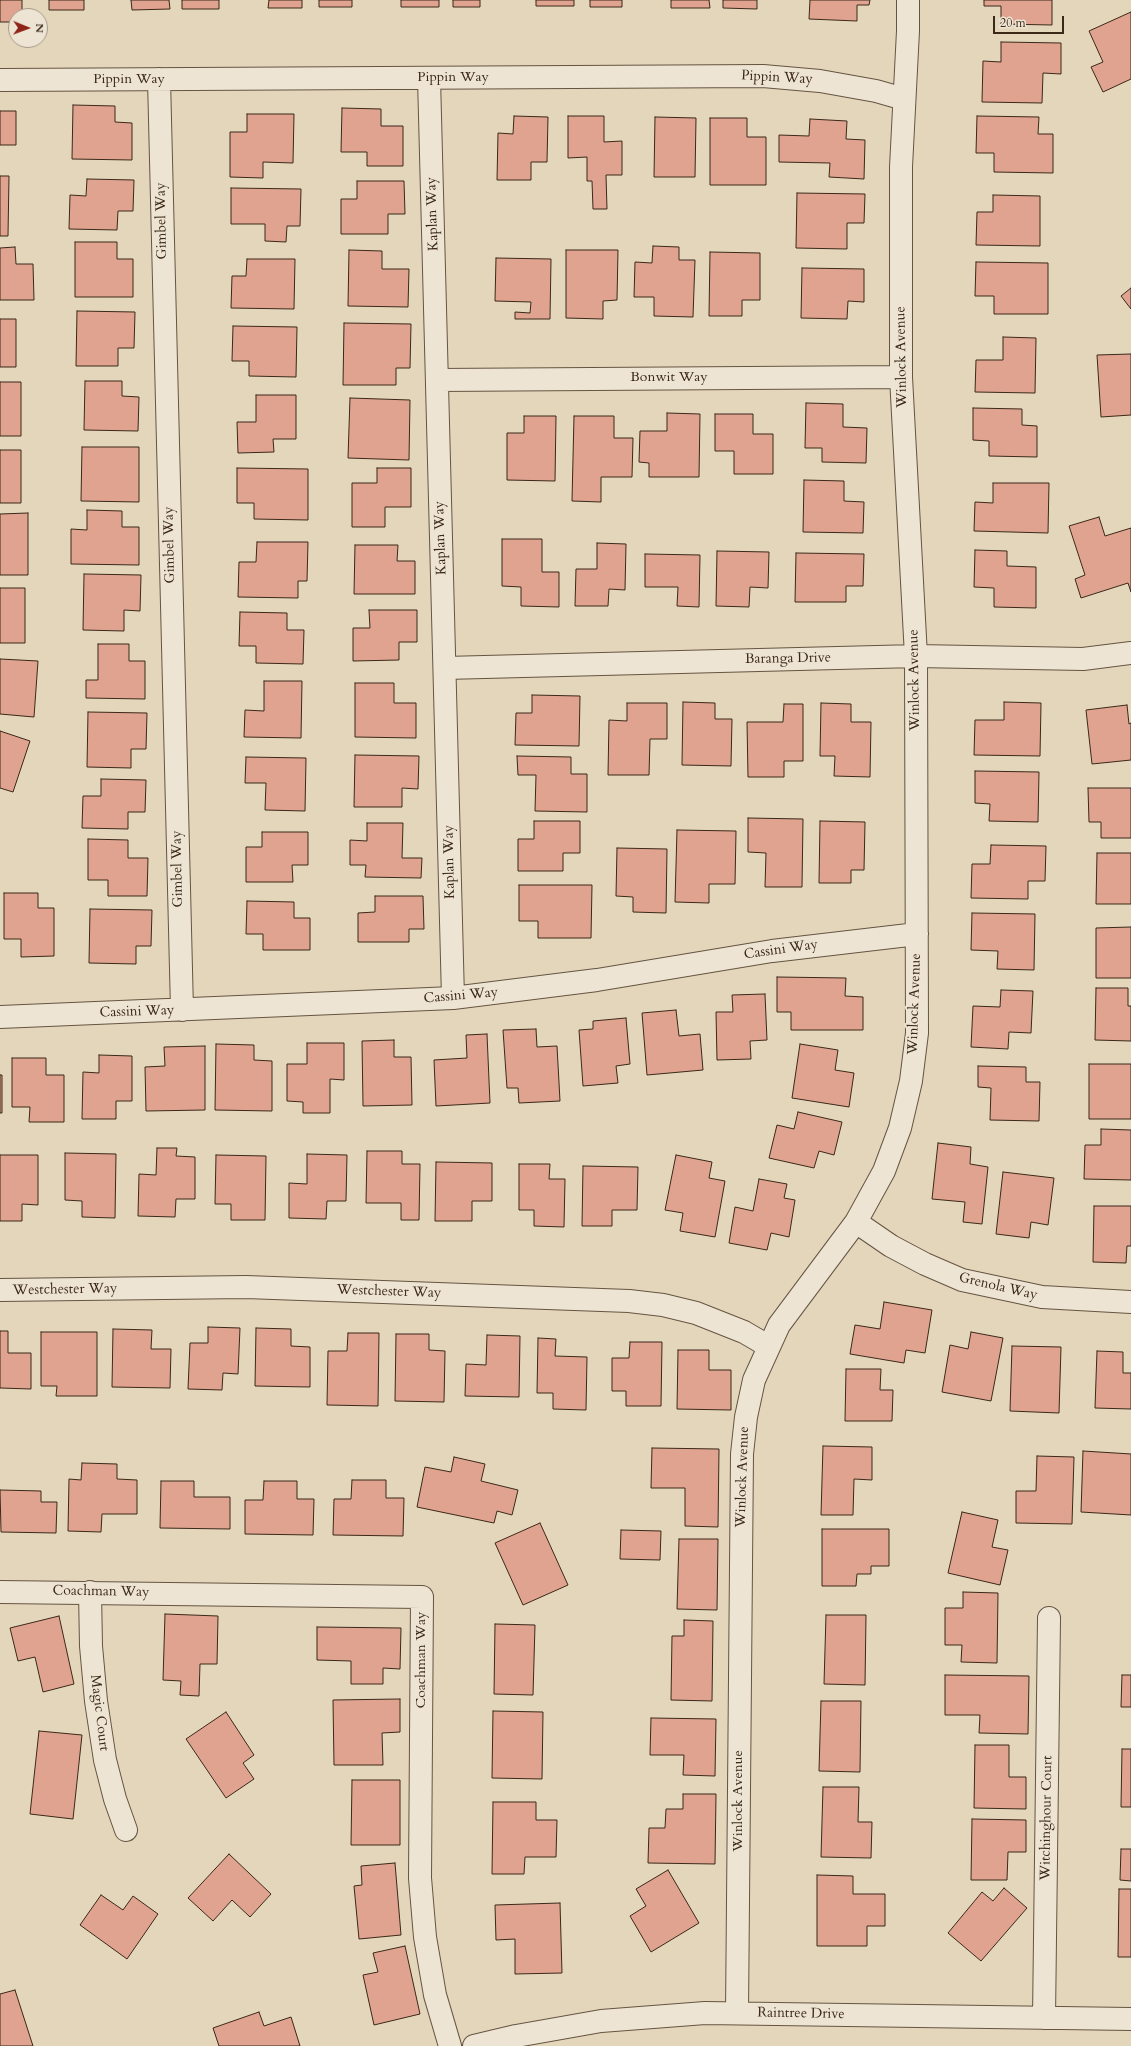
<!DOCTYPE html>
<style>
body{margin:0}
#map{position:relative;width:1131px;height:2046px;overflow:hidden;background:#e4d6bb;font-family:Cardo,serif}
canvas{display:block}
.north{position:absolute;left:8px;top:8px;width:40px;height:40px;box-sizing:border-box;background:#ede4d3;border:1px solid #a69988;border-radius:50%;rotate:91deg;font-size:11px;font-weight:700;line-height:16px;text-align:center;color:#3b2818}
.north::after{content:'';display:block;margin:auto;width:14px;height:18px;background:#8f2418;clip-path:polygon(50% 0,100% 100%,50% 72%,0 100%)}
.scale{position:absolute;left:993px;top:16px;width:71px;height:18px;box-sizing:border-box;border:2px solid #3b2818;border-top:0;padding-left:5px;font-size:12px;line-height:14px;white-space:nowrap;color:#3b2818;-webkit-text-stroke:3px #ede4d3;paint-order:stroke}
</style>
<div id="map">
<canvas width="1131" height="2046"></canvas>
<div class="north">N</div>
<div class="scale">20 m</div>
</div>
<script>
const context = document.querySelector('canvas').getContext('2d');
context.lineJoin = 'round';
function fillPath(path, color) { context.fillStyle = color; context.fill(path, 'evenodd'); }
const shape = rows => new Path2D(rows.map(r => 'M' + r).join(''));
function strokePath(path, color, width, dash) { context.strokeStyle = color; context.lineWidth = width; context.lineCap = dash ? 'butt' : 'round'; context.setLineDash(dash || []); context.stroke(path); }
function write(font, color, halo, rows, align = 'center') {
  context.font = font + ' Cardo,serif'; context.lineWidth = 4; context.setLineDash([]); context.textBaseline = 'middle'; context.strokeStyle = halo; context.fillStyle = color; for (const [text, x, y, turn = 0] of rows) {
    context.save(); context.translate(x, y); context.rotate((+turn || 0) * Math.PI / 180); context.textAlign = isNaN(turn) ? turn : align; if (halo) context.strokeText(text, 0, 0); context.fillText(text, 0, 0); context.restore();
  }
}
const building = shape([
 [0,0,22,0,22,16,16,16,16,22,0,22,0,0],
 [49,0,84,0,84,10,49,10,49,0],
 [131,0,169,0,170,9,132,10,131,0],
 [182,0,219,0,219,9,182,9,182,0],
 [269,0,302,0,302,8,268,8,269,0],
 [319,0,352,0,352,7,319,7,319,0],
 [401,0,439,0,439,7,401,7,401,0],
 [453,0,480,0,480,7,453,7,453,0],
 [536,0,574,0,574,6,536,6,536,0],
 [590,0,622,0,622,7,590,7,590,0],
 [671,0,709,0,710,8,671,8,671,0],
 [723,0,757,0,757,9,723,8,723,0],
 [810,0,870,0,869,5,857,5,857,21,809,19,810,0],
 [984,0,1052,0,1052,25,1001,24,1001,6,984,6,984,0],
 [1131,12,1131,79,1103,92,1091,67,1103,62,1089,31,1131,12],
 [1001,42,1061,43,1061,74,1043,73,1042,103,982,102,983,61,1001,62,1001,42],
 [73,105,115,106,115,122,132,123,132,160,72,159,73,105],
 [342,108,381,109,381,126,403,126,403,166,367,166,367,152,341,152,342,108],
 [0,111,16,111,16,145,0,145,0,111],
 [247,114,294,114,293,163,263,162,263,178,230,177,230,132,247,132,247,114],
 [514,116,548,117,547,162,531,162,531,180,497,180,498,133,513,134,514,116],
 [568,116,604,116,604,142,622,141,622,175,606,175,607,209,593,209,592,181,587,181,587,157,568,158,568,116],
 [977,116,1039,117,1038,134,1053,134,1053,173,994,172,994,153,976,153,977,116],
 [655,117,696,118,695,177,654,177,655,117],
 [710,118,747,118,747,137,766,137,766,185,710,185,710,118],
 [810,119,847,121,846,139,865,140,864,179,829,177,830,163,779,162,779,135,809,136,810,119],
 [0,176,9,176,8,236,0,236,0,176],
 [87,179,134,180,133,211,118,211,117,230,69,229,70,195,86,196,87,179],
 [357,181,404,181,405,214,388,214,388,234,341,234,341,199,357,199,357,181],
 [231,188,301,189,300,226,287,226,286,242,265,241,265,224,231,224,231,188],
 [797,193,865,194,864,223,847,223,847,249,796,248,797,193],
 [993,195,1040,196,1040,246,976,245,977,212,993,212,993,195],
 [75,242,117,242,117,259,133,259,133,297,75,297,75,242],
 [653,246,679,247,679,260,695,260,693,317,654,316,654,297,634,297,635,262,652,263,653,246],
 [15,247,16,264,33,264,34,300,0,300,0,248,15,247],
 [349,250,382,251,382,269,409,269,408,307,348,306,349,250],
 [566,250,618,250,617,300,603,301,603,319,566,318,566,250],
 [710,252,760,253,760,300,742,300,742,316,709,316,710,252],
 [496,258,551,259,550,319,515,319,515,312,530,313,531,302,495,301,496,258],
 [247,259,295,259,294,309,231,308,232,276,246,276,247,259],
 [976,262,1048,263,1048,314,994,314,994,296,975,296,976,262],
 [802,268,864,269,864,302,848,301,847,319,801,318,802,268],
 [1131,288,1131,309,1121,296,1131,288],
 [77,311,135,312,134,348,118,348,118,366,76,366,77,311],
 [0,319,16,319,16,367,0,367,0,319],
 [344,323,411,324,410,368,396,368,396,385,343,385,344,323],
 [233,326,297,327,296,377,249,376,249,361,232,361,233,326],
 [1003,337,1036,338,1035,393,975,392,976,360,1003,360,1003,337],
 [1131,354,1131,415,1101,417,1097,355,1131,354],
 [85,381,122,381,122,396,139,397,138,431,84,430,85,381],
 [0,382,21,382,21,436,0,436,0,382],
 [256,395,296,395,296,439,273,439,274,452,238,453,237,422,256,422,256,395],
 [350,398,410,400,409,460,348,458,350,398],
 [806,403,843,404,843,427,867,428,866,463,822,462,822,448,805,448,806,403],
 [973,408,1022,409,1022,425,1037,426,1037,457,989,456,989,441,973,440,973,408],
 [667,413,700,414,699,477,649,477,649,463,639,462,640,431,667,431,667,413],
 [715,414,753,414,753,434,773,434,773,474,734,474,734,451,715,451,715,414],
 [524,416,556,416,555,481,507,480,507,433,524,433,524,416],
 [574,416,614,416,614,438,633,438,632,477,601,477,601,502,572,501,574,416],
 [82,447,139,447,139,502,81,501,82,447],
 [0,450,21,450,21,503,0,503,0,450],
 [237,468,308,469,308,520,254,519,254,503,237,503,237,468],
 [377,468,411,468,411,507,385,507,385,527,352,527,352,483,377,483,377,468],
 [804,480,844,481,844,501,864,502,863,533,803,532,804,480],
 [993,483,1049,483,1048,533,974,531,975,502,993,503,993,483],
 [87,510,122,511,122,527,139,527,139,565,71,564,71,529,87,530,87,510],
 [28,513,28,575,0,575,0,514,28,513],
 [1099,517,1105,536,1131,528,1131,592,1128,583,1081,598,1075,579,1085,575,1069,526,1099,517],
 [502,539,542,539,542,572,559,572,559,607,521,606,521,587,502,586,502,539],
 [257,542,308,542,307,581,298,581,298,598,238,597,239,562,256,562,257,542],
 [597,543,626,544,625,590,609,589,608,606,575,606,576,569,597,569,597,543],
 [355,545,398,545,397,561,415,561,415,594,354,594,355,545],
 [975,550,1007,551,1007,566,1036,567,1036,608,994,607,994,588,974,587,975,550],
 [717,551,769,552,768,588,750,587,749,607,716,606,717,551],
 [796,553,864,554,863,586,846,586,846,602,795,602,796,553],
 [645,554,700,555,699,607,677,606,678,587,645,587,645,554],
 [84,574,141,575,140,611,124,610,124,631,83,630,84,574],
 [0,588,25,588,25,643,0,643,0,588],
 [369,610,417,610,417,642,399,642,399,660,353,661,353,628,370,628,369,610],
 [240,612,287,613,287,630,304,630,303,664,256,663,256,646,239,646,240,612],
 [98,644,129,644,129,661,145,661,145,699,86,698,86,680,98,680,98,644],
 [0,659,38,661,34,717,0,714,0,659],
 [264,681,302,681,301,738,244,737,245,710,264,711,264,681],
 [355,683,394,683,394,703,416,703,416,738,355,737,355,683],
 [532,695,580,696,579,746,515,745,516,713,532,713,532,695],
 [683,702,715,703,715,719,732,719,731,766,682,765,683,702],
 [1004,702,1041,703,1040,756,974,755,975,720,1004,720,1004,702],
 [627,703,667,703,667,739,650,739,649,775,608,775,609,720,627,721,627,703],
 [821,703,851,704,851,722,871,722,870,777,834,776,835,756,820,756,821,703],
 [784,704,803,704,803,761,784,761,784,777,748,777,747,722,783,722,784,704],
 [1127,705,1129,724,1131,723,1131,760,1092,764,1086,710,1127,705],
 [88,712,147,713,146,749,131,749,131,768,87,767,88,712],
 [0,731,30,741,13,792,0,788,0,731],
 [355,755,419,756,418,789,402,788,402,807,354,807,355,755],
 [517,756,571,757,571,774,587,774,587,812,535,811,536,775,518,775,517,756],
 [246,757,306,758,305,811,265,810,266,783,245,783,246,757],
 [975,771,1039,772,1038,822,989,821,990,804,975,803,975,771],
 [101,779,146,780,145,812,128,812,128,829,82,828,83,796,101,796,101,779],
 [1088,788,1131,788,1131,838,1101,838,1101,822,1089,822,1088,788],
 [748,818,803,819,802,887,765,887,766,853,748,852,748,818],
 [534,821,580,821,580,853,563,853,563,871,518,871,518,839,534,839,534,821],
 [820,821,865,822,864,870,851,870,851,883,819,883,820,821],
 [367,823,403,823,402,858,422,858,421,878,365,877,366,865,350,865,350,840,367,841,367,823],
 [677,830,736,831,735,884,709,884,709,903,675,902,677,830],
 [262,832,308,832,308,865,292,865,293,882,246,882,246,847,262,847,262,832],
 [88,839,128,840,128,858,148,858,147,896,108,896,108,880,88,880,88,839],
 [991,845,1046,846,1045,881,1028,881,1028,899,971,898,972,864,990,864,991,845],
 [617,848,667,849,666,913,633,912,633,897,616,896,617,848],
 [1097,853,1131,853,1131,904,1096,904,1097,853],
 [519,885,592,885,591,938,538,938,538,921,519,921,519,885],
 [4,893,38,893,38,908,54,908,54,956,21,957,21,939,4,939,4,893],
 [375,896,423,896,424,929,409,929,409,942,358,942,358,913,375,912,375,896],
 [247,901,294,902,294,918,310,918,310,950,263,950,263,934,246,934,247,901],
 [90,909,152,910,151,946,136,946,136,964,89,963,90,909],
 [972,913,1035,914,1034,970,997,969,998,951,971,950,972,913],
 [1131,927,1131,978,1096,978,1096,928,1131,927],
 [777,977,846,978,845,996,863,997,863,1030,791,1030,791,1012,777,1012,777,977],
 [1096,988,1128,988,1128,1006,1131,1006,1131,1041,1095,1040,1096,988],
 [1001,990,1033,991,1031,1033,1009,1032,1008,1049,971,1047,973,1006,1000,1007,1001,990],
 [765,994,767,1040,750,1041,751,1059,717,1060,716,1012,733,1012,732,995,765,994],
 [676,1010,679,1036,700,1034,703,1070,647,1075,642,1013,676,1010],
 [626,1018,630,1064,616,1066,618,1083,583,1086,579,1030,593,1029,593,1021,626,1018],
 [536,1029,537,1047,557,1046,560,1101,519,1103,518,1088,507,1088,503,1030,536,1029],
 [487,1034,490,1103,436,1106,434,1060,467,1058,466,1035,487,1034],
 [394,1040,394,1057,411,1057,412,1105,363,1106,362,1041,394,1040],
 [307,1043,344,1043,344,1080,330,1079,330,1113,303,1113,303,1102,287,1101,287,1064,307,1064,307,1043],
 [216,1044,254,1045,254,1060,272,1061,272,1111,215,1110,216,1044],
 [800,1044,838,1050,835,1070,854,1073,849,1107,792,1098,800,1044],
 [205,1046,205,1110,146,1111,145,1067,165,1066,164,1047,205,1046],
 [99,1055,132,1056,132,1101,116,1101,116,1119,82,1119,83,1072,99,1073,99,1055],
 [12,1058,46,1058,46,1075,64,1075,64,1122,29,1122,30,1107,12,1107,12,1058],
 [1089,1064,1131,1064,1131,1119,1089,1119,1089,1064],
 [978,1066,1026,1067,1026,1082,1040,1082,1039,1121,990,1120,991,1088,978,1087,978,1066],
 [0,1075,2,1075,2,1113,0,1113,0,1075],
 [798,1112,842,1122,834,1155,819,1151,814,1168,769,1158,777,1125,794,1129,798,1112],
 [1101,1129,1131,1130,1131,1180,1084,1179,1085,1145,1101,1145,1101,1129],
 [938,1143,971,1147,970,1164,988,1167,982,1224,963,1222,965,1202,932,1199,938,1143],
 [157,1148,177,1148,176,1156,195,1157,195,1199,176,1199,175,1217,138,1216,139,1174,156,1175,157,1148],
 [367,1151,402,1151,402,1164,420,1164,419,1220,401,1220,401,1203,366,1203,367,1151],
 [65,1153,116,1154,115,1218,82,1217,82,1201,65,1200,65,1153],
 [307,1154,347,1155,346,1201,327,1201,326,1219,289,1218,289,1183,307,1184,307,1154],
 [0,1155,38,1155,38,1205,22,1204,22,1221,0,1221,0,1155],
 [216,1155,266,1156,265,1220,231,1220,231,1204,215,1204,216,1155],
 [676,1155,712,1162,709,1178,725,1181,715,1237,680,1231,683,1213,665,1210,676,1155],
 [436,1162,492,1163,492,1201,472,1201,472,1221,435,1221,436,1162],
 [519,1164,550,1164,549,1179,565,1179,564,1227,534,1226,534,1210,519,1210,519,1164],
 [583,1166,638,1167,637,1210,612,1210,612,1226,582,1226,583,1166],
 [1003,1172,1054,1178,1048,1225,1031,1222,1029,1238,996,1234,1003,1172],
 [759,1179,787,1184,784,1198,795,1200,789,1237,771,1233,767,1250,729,1243,735,1207,753,1211,759,1179],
 [1094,1206,1131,1206,1131,1246,1127,1246,1126,1263,1093,1262,1094,1206],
 [884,1302,932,1310,925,1353,906,1350,904,1363,850,1354,855,1325,880,1329,884,1302],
 [208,1327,240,1328,238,1374,223,1373,222,1390,188,1389,190,1343,208,1343,208,1327],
 [256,1328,291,1329,291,1346,310,1347,310,1387,255,1386,256,1328],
 [113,1329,152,1330,151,1349,171,1349,170,1388,112,1387,113,1329],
 [0,1331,8,1331,8,1353,31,1353,31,1389,0,1388,0,1331],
 [41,1332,97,1332,97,1396,56,1396,57,1386,41,1386,41,1332],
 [971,1332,1003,1338,991,1401,942,1392,950,1345,968,1349,971,1332],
 [348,1333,379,1333,378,1406,327,1405,328,1351,347,1351,348,1333],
 [396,1334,429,1334,429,1350,445,1351,444,1402,395,1401,396,1334],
 [487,1335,520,1336,519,1397,465,1396,466,1364,486,1365,487,1335],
 [538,1338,556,1339,555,1356,587,1357,586,1410,553,1409,553,1393,537,1393,538,1338],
 [630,1342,662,1342,661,1406,626,1406,626,1391,612,1391,612,1358,629,1358,630,1342],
 [1012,1346,1061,1347,1059,1413,1010,1411,1012,1346],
 [678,1350,709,1350,709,1370,731,1370,731,1410,677,1409,678,1350],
 [1097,1351,1123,1352,1123,1373,1131,1373,1131,1409,1095,1408,1097,1351],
 [846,1369,881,1369,880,1390,893,1390,892,1421,845,1421,846,1369],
 [823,1446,872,1447,872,1480,854,1479,853,1515,821,1515,823,1446],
 [652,1448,719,1449,718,1527,685,1526,685,1488,651,1488,652,1448],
 [1083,1451,1131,1454,1131,1515,1081,1512,1083,1451],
 [1037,1456,1074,1457,1072,1524,1016,1523,1016,1491,1036,1491,1037,1456],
 [454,1457,485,1464,481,1481,518,1490,512,1515,497,1511,494,1523,417,1507,425,1467,451,1472,454,1457],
 [82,1463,117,1464,117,1479,137,1480,137,1514,102,1514,101,1532,68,1531,69,1479,81,1480,82,1463],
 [352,1480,386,1480,386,1498,404,1498,403,1536,333,1535,334,1499,351,1499,352,1480],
 [161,1481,194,1481,194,1497,230,1497,230,1529,160,1528,161,1481],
 [264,1481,297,1481,297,1499,314,1499,313,1535,245,1534,245,1500,263,1500,264,1481],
 [0,1490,41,1491,41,1502,57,1502,56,1533,1,1532,0,1490],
 [962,1512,998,1520,992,1547,1008,1550,1000,1585,948,1573,962,1512],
 [540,1523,568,1585,523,1605,495,1543,540,1523],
 [822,1529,889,1529,889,1566,871,1566,871,1574,857,1574,856,1586,822,1586,822,1529],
 [621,1530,661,1531,660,1560,620,1559,621,1530],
 [679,1539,718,1539,717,1610,677,1609,679,1539],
 [963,1592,998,1593,997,1663,961,1662,962,1645,945,1645,945,1608,963,1608,963,1592],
 [165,1614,218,1616,217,1664,200,1664,199,1696,180,1695,181,1681,163,1680,165,1614],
 [826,1615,866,1615,865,1685,824,1684,826,1615],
 [59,1616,74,1684,43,1692,35,1657,18,1661,10,1628,59,1616],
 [684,1620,713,1621,712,1701,671,1700,672,1636,684,1636,684,1620],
 [495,1624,535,1625,533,1695,494,1694,495,1624],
 [317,1627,401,1628,400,1669,383,1668,383,1684,351,1684,351,1661,317,1660,317,1627],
 [945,1675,1029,1676,1028,1734,979,1733,980,1715,945,1715,945,1675],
 [1122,1675,1131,1675,1131,1707,1121,1707,1122,1675],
 [400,1699,400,1732,382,1733,383,1765,334,1765,333,1700,400,1699],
 [821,1701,861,1701,860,1772,819,1771,821,1701],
 [493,1711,543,1712,542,1779,492,1778,493,1711],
 [226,1712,254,1755,243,1763,254,1779,226,1798,186,1739,226,1712],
 [651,1718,716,1719,715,1776,683,1775,684,1755,650,1755,651,1718],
 [39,1731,82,1735,73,1819,30,1814,39,1731],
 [975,1745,1009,1745,1009,1777,1026,1777,1026,1809,974,1808,975,1745],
 [1122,1749,1131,1749,1131,1807,1121,1807,1122,1749],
 [352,1780,400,1780,400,1845,351,1845,352,1780],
 [823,1787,859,1787,858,1822,872,1822,871,1858,821,1857,823,1787],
 [683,1794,716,1794,715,1864,648,1863,649,1828,665,1828,666,1809,683,1809,683,1794],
 [493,1802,536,1802,536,1820,557,1820,556,1857,525,1857,524,1874,492,1874,493,1802],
 [972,1819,1026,1820,1026,1852,1008,1852,1007,1880,971,1880,972,1819],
 [1121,1849,1131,1849,1131,1881,1120,1880,1121,1849],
 [229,1854,271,1894,250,1917,232,1900,213,1921,188,1898,229,1854],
 [395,1863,401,1935,359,1939,354,1886,362,1885,361,1866,395,1863],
 [668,1870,699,1923,651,1952,630,1916,646,1906,636,1889,668,1870],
 [817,1875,853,1876,853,1894,885,1894,885,1926,867,1926,867,1946,817,1946,817,1875],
 [1004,1888,1027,1908,981,1961,948,1933,982,1892,993,1901,1004,1888],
 [1119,1889,1131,1889,1131,1957,1118,1957,1119,1889],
 [101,1895,123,1910,133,1896,158,1914,127,1959,80,1925,101,1895],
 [560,1903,562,1973,515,1974,515,1939,496,1940,495,1905,560,1903],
 [405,1946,420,2014,374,2025,363,1975,378,1972,373,1953,405,1946],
 [15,1990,33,2046,0,2046,0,1994,15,1990],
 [259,2012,264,2026,291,2017,300,2046,219,2046,213,2028,259,2012]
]);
fillPath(building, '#dfa390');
strokePath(building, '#3b2818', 1);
const street = shape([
 [429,78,453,998],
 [159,79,182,1010],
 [0,80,763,76,820,81,876,91,904,99],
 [437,380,901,377],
 [445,668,916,656,1083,659,1131,653],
 [0,1017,453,998,597,980,772,951,917,934],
 [856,1222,891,1246,925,1264,962,1280,1042,1297,1131,1302],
 [0,1290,246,1287,629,1301,663,1305,696,1313,744,1332,768,1346],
 [0,1592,422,1597,420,1878,425,1937,435,1995,450,2046],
 [90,1592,91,1646,96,1701,105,1760,115,1799,126,1830],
 [737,2013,742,1454,746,1417,754,1380,779,1325,856,1222,884,1171,900,1128,911,1081,917,1033,916,656,901,377,901,167,908,31,908,0],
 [1044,2018,1049,1618],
 [474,2046,516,2036,601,2021,705,2013,1131,2019]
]);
strokePath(street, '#655441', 24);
strokePath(street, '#ede4d3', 22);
write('14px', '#3b2818', '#ede4d3', [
 ["Pippin Way",453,78],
 ["Pippin Way",777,78,3],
 ["Pippin Way",129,80],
 ["Kaplan Way",433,214,-92],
 ["Gimbel Way",162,221,-91],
 ["Winlock Avenue",902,357,-91],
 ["Bonwit Way",669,378],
 ["Kaplan Way",441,538,-92],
 ["Gimbel Way",170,545,-91],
 ["Baranga Drive",788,659,-1],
 ["Winlock Avenue",915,680,-91],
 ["Kaplan Way",450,862,-91],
 ["Gimbel Way",178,869,-91],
 ["Cassini Way",781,950,-8],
 ["Cassini Way",461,996,-5],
 ["Winlock Avenue",915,1004,-88],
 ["Cassini Way",137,1012,-2],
 ["Grenola Way",998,1287,13],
 ["Westchester Way",65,1290,-1],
 ["Westchester Way",389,1292,2],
 ["Winlock Avenue",743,1477,-88],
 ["Coachman Way",101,1592,1],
 ["Coachman Way",422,1660,-90],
 ["Magic Court",99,1713,83],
 ["Winlock Avenue",739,1801,-90],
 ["Witchinghour Court",1047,1818,-89],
 ["Raintree Drive",801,2014,1]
]);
</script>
